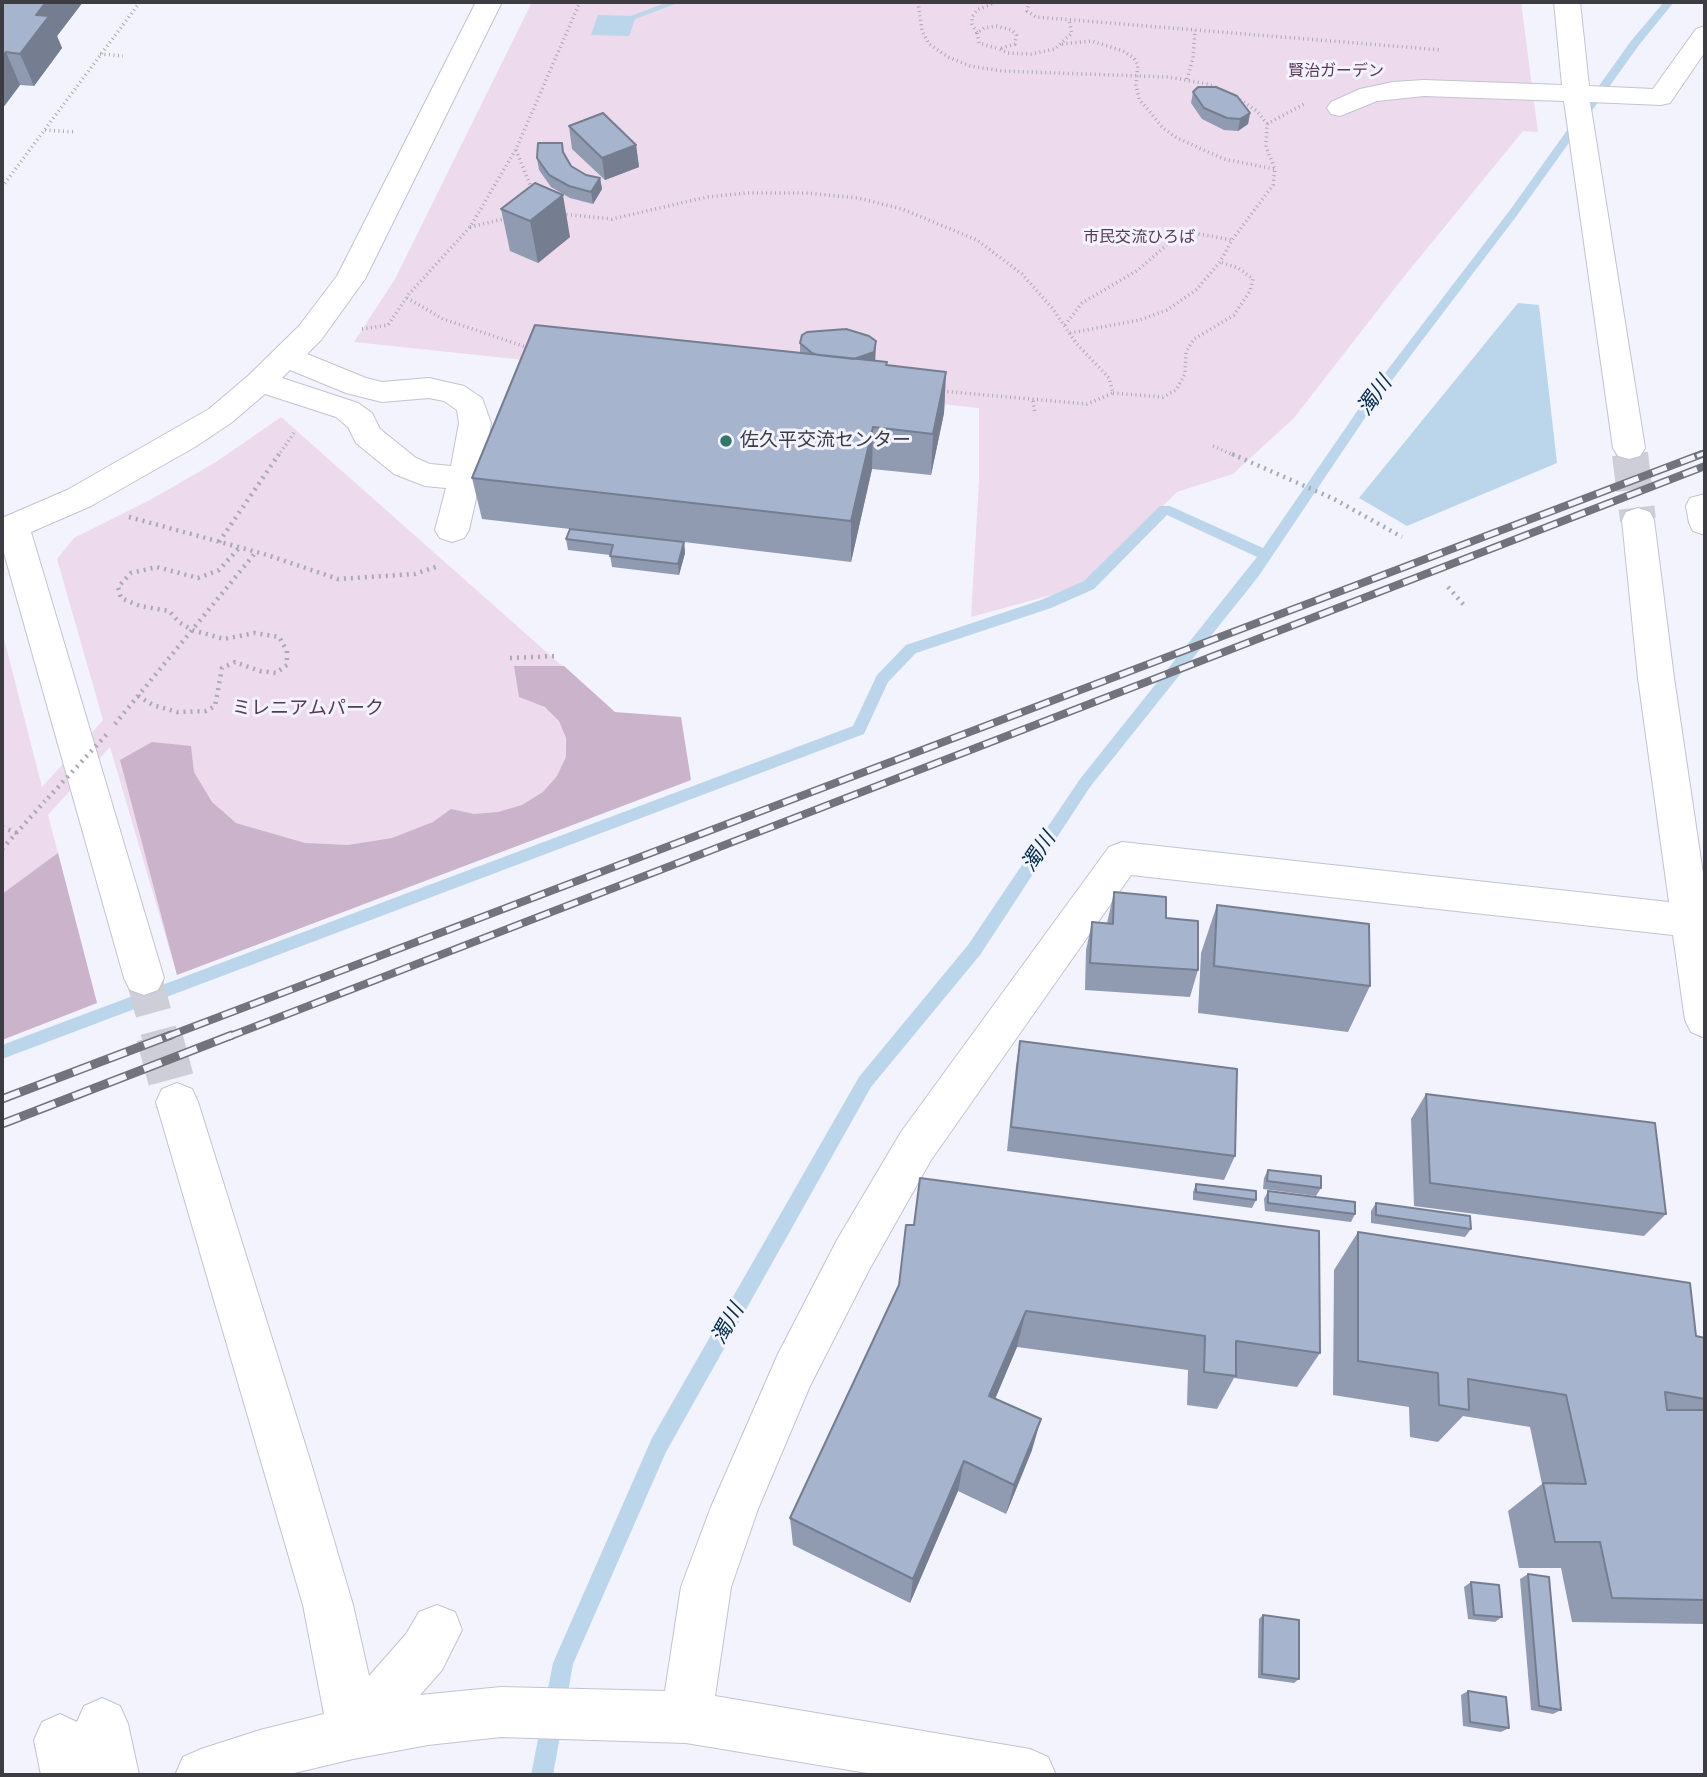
<!DOCTYPE html>
<meta charset="utf-8">
<style>
body{margin:0}
#map{position:relative;width:1707px;height:1777px;overflow:hidden;background:#f3f3fe;font-family:Karla,sans-serif}
canvas{display:block}
.frame{position:absolute;inset:0;border:4px solid #3c3c42;pointer-events:none}
</style>
<div id="map">
<canvas width="1707" height="1777"></canvas>
<div class="frame"></div>
</div>
<script>
const context = document.querySelector('canvas').getContext('2d');
context.lineJoin = 'round';
function fillPath(path, color) { context.fillStyle = color; context.fill(path, 'evenodd'); }
const shape = rows => new Path2D(rows.map(r => 'M' + r).join(''));
function strokePath(path, color, width, dash) { context.strokeStyle = color; context.lineWidth = width; context.lineCap = dash ? 'butt' : 'round'; context.setLineDash(dash || []); context.stroke(path); }
function write(font, color, halo, rows, align = 'center') {
  context.font = font + ' Karla,"Noto Sans JP",sans-serif'; context.lineWidth = 6; context.setLineDash([]); context.textBaseline = 'middle'; context.strokeStyle = halo; context.fillStyle = color; for (const [text, x, y, turn = 0] of rows) {
    context.save(); context.translate(x, y); context.rotate((+turn || 0) * Math.PI / 180); context.textAlign = isNaN(turn) ? turn : align; if (halo) context.strokeText(text, 0, 0); context.fillText(text, 0, 0); context.restore();
  }
}
fillPath(shape([
 [532,2,1521,2,1538,132,1523,131,1402,279,1294,418,1247,461,1233,474,1177,492,1087,580,1055,594,971,617,979,481,979,408,354,342,395,279],
 [281,417,691,780,177,975,110,747,48,815,97,1003,2,1040,2,631,42,787,103,720,57,559,74,538,150,500,216,462]
]), '#eddaed');
fillPath(shape([
 [514,666,564,666,615,712,681,717,691,780,177,975,120,760,152,742,191,746,194,772,212,802,236,823,305,843,348,845,392,838,433,822,451,809,474,814,498,812,522,805,543,792,557,776,566,757,566,738,559,721,545,707,519,697],
 [58,853,97,1003,2,1040,2,894]
]), '#cbb4cb');
fillPath(shape([
 [668,2,680,2,635,19,629,36,591,35,598,15,631,16],
 [1518,303,1539,305,1557,463,1407,526,1359,498]
]), '#bbd5ea');
fillPath(shape([
 [1664,2,1674,2,1639,45,1518,214,1377,400,1258,577,1090,787,980,955,871,1087,666,1452,573,1664,553,1775,531,1775,553,1663,652,1438,859,1077,968,945,1080,779,1257,557,1167,515,1094,589,1051,608,916,653,888,682,864,734,2,1059,2,1045,853,726,877,675,906,645,1041,600,1084,581,1160,506,1170,506,1263,548,1369,394,1510,210,1631,41,1664,2]
]), '#bbd5ea');
strokePath(shape([
 [1629,448,1630,456]
]), '#ceced8', 28, [28, 14]);
strokePath(shape([
 [1630,454,1638,520],
 [144,978,160,1037]
]), '#ceced8', 36, [36, 18]);
strokePath(shape([
 [159,1035,177,1102]
]), '#ceced8', 46, [46, 23]);
const minor = shape([
 [476,2,502,2,365,279,321,340,307,354,366,378,382,382,429,378,464,386,482,398,491,423,489,439,469,530,464,538,452,542,440,538,435,530,446,488,425,486,394,474,356,443,348,427,336,417,265,394,231,423,195,447,91,506,31,532,164,978,158,990,144,995,130,990,124,978,2,546,2,518,67,490,209,409,249,375,299,326,337,276,476,2],
 [290,370,346,393,382,402,429,398,444,401,457,410,459,423,451,466,430,464,416,458,380,429,372,413,358,403,282,378,290,370],
 [1554,2,1580,2,1589,86,1653,89,1696,29,1705,26,1705,52,1670,103,1661,105,1590,102,1645,448,1640,456,1629,459,1618,456,1613,448,1564,101,1424,96,1377,101,1340,116,1331,114,1327,108,1331,102,1360,89,1393,82,1424,80,1562,85,1554,2],
 [1705,494,1705,535,1693,531,1689,523,1686,506,1690,498,1705,494],
 [1638,508,1650,512,1654,520,1674,678,1705,887,1705,1038,1691,1032,1685,1020,1673,935,1131,875,931,1160,869,1270,810,1386,758,1509,731,1587,715,1696,1030,1749,1048,1757,1056,1775,879,1775,686,1743,501,1737,428,1745,353,1759,286,1775,175,1775,183,1757,201,1749,260,1730,324,1714,303,1605,156,1102,162,1089,177,1083,192,1089,198,1102,311,1463,353,1605,369,1676,406,1634,419,1612,437,1605,455,1612,462,1630,442,1670,420,1695,501,1687,665,1691,681,1587,711,1507,778,1354,837,1240,901,1132,1109,847,1122,842,1669,902,1638,678,1622,520,1626,512,1638,508],
 [102,1698,120,1706,128,1724,139,1775,41,1775,34,1740,42,1722,60,1714,77,1722,84,1706,102,1698]
]);
strokePath(minor, '#c3c3d1', 2);
strokePath(shape([
 [918,2,922,31,929,44,948,57,970,66,1002,71,1168,77,1208,84,1219,89],
 [996,2,977,10,972,17,972,24,977,33,984,28,996,26,1012,30,1016,35,1015,44,999,49,1008,53,1031,54,1055,49,1072,33,1069,20],
 [1029,2,1027,11,1036,17,1442,50],
 [977,33,979,43,999,49],
 [1062,44,1092,41,1123,51,1134,58,1138,65,1136,85,1139,99,1163,128,1177,138,1224,159,1274,169],
 [100,54,123,56],
 [1187,79,1193,58,1195,30],
 [1267,124,1306,103],
 [45,130,75,132],
 [516,150,532,190],
 [2,187,140,2],
 [562,214,612,219,707,197,747,193,806,193,858,198,902,209,977,240,1022,274,1053,309,1076,343,1109,378,1113,393,1087,404,941,391],
 [470,227,508,218],
 [407,298,443,319,532,349],
 [1065,325,1082,303,1138,270,1177,236,1193,233,1232,240],
 [362,329,388,325,409,294,470,227,516,149,580,2],
 [1070,333,1140,320,1167,310,1196,290,1220,262,1232,240,1273,185,1275,169,1266,147,1267,124,1257,111,1236,97],
 [1113,393,1163,397,1176,390,1185,374,1186,352,1194,339,1234,315,1250,291,1253,279,1238,268,1220,262],
 [1033,401,1035,413],
 [1213,446,1236,456],
 [278,456,296,430]
]), '#a9a9b2', 3.5, [1, 3.5]);
strokePath(shape([
 [1232,454,1334,499,1402,537],
 [129,517,264,554,338,579,415,574,438,566],
 [219,542,279,454],
 [1448,587,1464,605],
 [510,658,555,656],
 [138,696,153,705,177,712,206,711,215,706,222,668,235,662,260,671,276,673,287,665,287,651,279,637,255,633,224,639,192,630,179,622,169,611,140,606,121,598,118,587,131,573,157,567,198,578,219,570,240,547],
 [115,724,256,552],
 [2,827,17,833],
 [2,849,45,801]
]), '#a9a9b2', 4.5, [2, 5]);
fillPath(minor, '#fff');
const railFar2 = shape([
 [1697,456,1705,453]
]);
const railFar1 = shape([
 [166,1037,1702,454],
 [228,1037,1705,466]
]);
const rail = shape([
 [2,1099,171,1035],
 [2,1124,232,1035]
]);
strokePath(railFar2, '#73737b', 5);
strokePath(railFar1, '#73737b', 8);
strokePath(rail, '#73737b', 9);
strokePath(railFar2, '#f3f3fe', 3.5, [11]);
strokePath(railFar1, '#f3f3fe', 5, [15]);
strokePath(rail, '#f3f3fe', 6, [19]);
strokePath(shape([
 [48,798,108,733]
]), '#a9a9b2', 4.5, [2, 5]);
fillPath(shape([
 [2,2,83,2,57,36,62,48,34,86,20,85,2,109],
 [1193,92,1250,113,1248,124,1238,131,1224,130,1202,119,1191,103],
 [569,126,636,145,639,167,605,180,572,149],
 [564,154,571,166,586,175,600,178,602,189,593,204,570,198,551,187,539,170,537,158],
 [501,209,570,237,538,263,510,251],
 [876,341,875,361,887,365,946,372,944,413,931,475,872,469,851,562,684,542,685,553,679,575,612,567,610,555,568,550,566,539,570,529,482,519,472,478,800,353,800,343],
 [1114,892,1166,918,1198,970,1190,997,1085,990,1086,950,1092,922,1107,923],
 [1217,905,1370,986,1348,1032,1198,1013,1201,953],
 [1020,1041,1235,1156,1224,1180,1007,1151,1016,1066],
 [1426,1094,1666,1214,1644,1236,1414,1206,1411,1119],
 [1268,1170,1321,1188,1316,1196,1263,1189,1264,1178],
 [1196,1184,1256,1200,1252,1208,1193,1200,1193,1192],
 [1268,1191,1355,1214,1351,1222,1265,1211,1264,1199],
 [1376,1203,1471,1229,1465,1237,1371,1223,1371,1211],
 [1358,1232,1705,1338,1705,1408,1702,1410,1705,1410,1705,1624,1572,1622,1561,1568,1519,1568,1508,1511,1542,1484,1530,1427,1463,1416,1438,1442,1410,1437,1409,1407,1333,1395,1334,1270],
 [899,1285,1320,1353,1297,1387,1234,1378,1217,1409,1187,1405,1188,1370,1017,1347,995,1398,1032,1450,1006,1514,958,1491,910,1603,793,1545,790,1518],
 [1528,1574,1561,1710,1553,1714,1531,1710,1520,1579],
 [1471,1582,1502,1617,1495,1622,1468,1619,1464,1587],
 [1263,1615,1299,1679,1294,1683,1258,1678,1259,1619],
 [1468,1691,1509,1728,1501,1732,1463,1726,1461,1695]
]), '#909bb1');
fillPath(shape([
 [46,2,83,2,57,36,62,48,34,86,20,54,36,15],
 [6,52,20,85,2,109,2,57],
 [1250,113,1248,124,1238,131,1240,119],
 [636,145,639,167,605,180,602,158],
 [600,178,602,189,593,204,591,192],
 [563,195,570,237,538,263,530,221],
 [876,341,875,363,853,359],
 [946,372,944,413,931,475,933,434],
 [873,427,872,469,851,562,851,521],
 [684,542,685,553,679,575,678,564],
 [1026,1311,1017,1347,983,1428,989,1396],
 [1041,1419,1032,1450,1006,1514,1014,1485],
 [964,1461,958,1491,910,1603,913,1579]
]), '#757e90');
const building = shape([
 [2,2,46,2,36,15,49,16,20,54,6,52,2,57,2,2],
 [1198,87,1216,87,1237,96,1250,113,1240,119,1227,118,1204,108,1193,92,1198,87],
 [603,113,636,145,602,158,569,126,603,113],
 [538,143,562,143,563,152,571,166,586,175,600,178,591,192,569,186,549,175,537,158,538,143],
 [535,183,563,195,530,221,501,209,535,183],
 [535,325,887,362,886,365,946,372,933,434,873,427,851,521,472,478,535,325],
 [846,329,869,336,876,341,874,352,854,359,818,355,812,353,800,343,802,335,807,332,846,329],
 [570,529,684,542,678,564,610,556,613,545,566,539,570,529],
 [1114,892,1166,897,1166,918,1198,921,1198,970,1090,963,1092,922,1113,924,1114,892],
 [1217,905,1369,924,1370,986,1214,966,1217,905],
 [1020,1041,1237,1069,1235,1156,1011,1127,1020,1041],
 [1426,1094,1655,1123,1666,1214,1430,1183,1426,1094],
 [1268,1170,1321,1176,1321,1188,1267,1181,1268,1170],
 [920,1178,1319,1231,1320,1353,1236,1341,1236,1376,1204,1372,1205,1336,1026,1311,989,1396,1041,1419,1014,1485,964,1461,913,1579,790,1518,899,1285,906,1225,914,1225,920,1178],
 [1196,1184,1256,1191,1256,1200,1196,1192,1196,1184],
 [1268,1191,1355,1202,1355,1214,1268,1203,1268,1191],
 [1376,1203,1470,1216,1471,1229,1376,1215,1376,1203],
 [1358,1232,1690,1283,1696,1336,1705,1338,1705,1399,1665,1392,1667,1410,1705,1410,1705,1600,1612,1598,1600,1542,1555,1542,1543,1483,1586,1484,1566,1395,1468,1379,1469,1410,1439,1405,1438,1373,1358,1361,1358,1232],
 [1528,1574,1549,1577,1561,1710,1539,1706,1528,1574],
 [1471,1582,1499,1585,1502,1617,1474,1615,1471,1582],
 [1263,1615,1299,1620,1299,1679,1262,1674,1263,1615],
 [1468,1691,1506,1697,1509,1728,1470,1722,1468,1691]
]);
fillPath(building, '#a7b4ce');
strokePath(building, '#757e90', 2);
for (const [x, y, r, color] of [
 [726,441,7,"#32776b"]
]) { const dot = new Path2D(); dot.arc(x, y, r, 0, 2 * Math.PI); context.fillStyle = color; context.fill(dot); strokePath(dot, '#f3f3fe', 2.5); }
write('16px', '#5a385a', '#f3f3fe', [
 ["賢治ガーデン",1336,71],
 ["市民交流ひろば",1139,237]
]);
write('19px', '#3c3c42', '#f3f3fe', [
 ["佐久平交流センター",740,441]
], 'left');
write('19px', '#5a385a', '#f3f3fe', [
 ["ミレニアムパーク",308,709]
]);
write('italic 21px', '#002d4a', '#f3f3fe', [
 ["濁川",1375,396,-54],
 ["濁川",1039,852,-56],
 ["濁川",728,1324,-60]
]);
</script>
